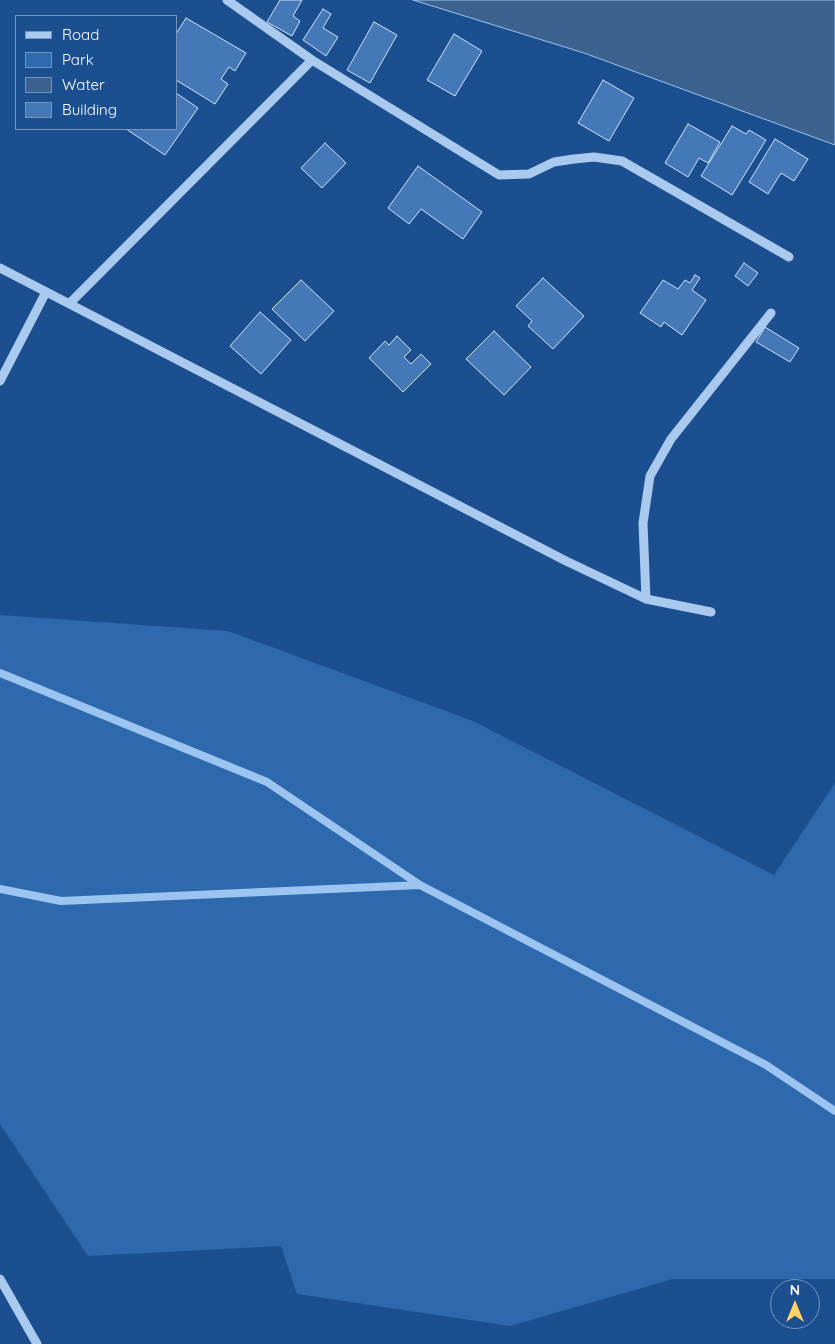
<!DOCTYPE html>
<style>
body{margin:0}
#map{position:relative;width:835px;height:1344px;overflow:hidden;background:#1b4f8f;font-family:Quicksand,sans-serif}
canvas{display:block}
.legend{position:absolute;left:15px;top:15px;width:162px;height:115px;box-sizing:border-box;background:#1b4f8f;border:1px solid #7695bc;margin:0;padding:6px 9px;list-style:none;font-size:15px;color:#fff}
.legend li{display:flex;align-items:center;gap:10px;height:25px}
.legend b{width:25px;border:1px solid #7695bc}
.north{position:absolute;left:770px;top:1279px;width:50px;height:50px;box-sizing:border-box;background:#1b4f8f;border:1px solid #7695bc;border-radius:50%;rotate:0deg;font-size:14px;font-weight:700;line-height:20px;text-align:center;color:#fff}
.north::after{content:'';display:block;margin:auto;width:18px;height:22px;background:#ffd166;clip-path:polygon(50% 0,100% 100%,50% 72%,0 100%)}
</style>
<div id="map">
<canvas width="835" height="1344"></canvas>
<ul class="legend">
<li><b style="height:6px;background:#a9c9ee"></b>Road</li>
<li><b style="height:14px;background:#2e69ad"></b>Park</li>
<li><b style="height:14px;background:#3c6290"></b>Water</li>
<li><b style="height:14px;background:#4478b7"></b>Building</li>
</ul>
<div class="north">N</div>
</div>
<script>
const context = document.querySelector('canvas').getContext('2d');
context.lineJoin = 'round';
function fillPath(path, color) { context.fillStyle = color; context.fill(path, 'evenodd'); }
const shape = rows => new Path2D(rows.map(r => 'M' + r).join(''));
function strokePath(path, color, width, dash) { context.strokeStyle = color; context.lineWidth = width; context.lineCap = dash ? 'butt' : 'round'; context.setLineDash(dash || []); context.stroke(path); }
fillPath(shape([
 [0,615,228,631,473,721,774,875,835,783,835,1279,673,1279,510,1326,297,1294,281,1246,88,1256,0,1124]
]), '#2e69ad');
const water = shape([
 [413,0,835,0,835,145,584,53,413,0]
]);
fillPath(water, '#3c6290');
strokePath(water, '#9cc4f0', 1);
strokePath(shape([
 [0,673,267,782,420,885],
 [0,889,61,901,420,885,766,1065,835,1111]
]), '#9cc4f0', 8);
const building = shape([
 [280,0,302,0,293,16,300,21,292,36,267,22,280,0],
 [323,9,331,14,323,28,338,37,326,56,303,40,323,9],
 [186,18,246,53,235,71,229,67,221,79,228,84,215,104,176,80,176,34,186,18],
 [374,22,397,35,370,83,347,70,374,22],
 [454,34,482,51,455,96,427,80,454,34],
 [603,80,634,98,609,141,578,123,603,80],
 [176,93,198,108,165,155,126,129,176,129,176,93],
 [688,124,720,142,708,163,699,158,688,177,665,163,688,124],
 [732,126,746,134,749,130,766,140,732,195,701,176,732,126],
 [775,139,808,159,794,181,781,173,768,194,749,182,775,139],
 [325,143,346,163,322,188,301,168,325,143],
 [418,166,482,212,463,239,421,209,409,224,388,208,418,166],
 [744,263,758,273,748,286,735,276,744,263],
 [695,275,700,278,692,290,706,300,682,335,664,322,661,327,640,313,663,280,678,289,685,280,690,283,695,275],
 [543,278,584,316,553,349,528,326,532,321,516,306,543,278],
 [301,280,334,311,305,341,272,309,301,280],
 [260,312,291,340,261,374,230,346,260,312],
 [765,327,799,348,790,362,756,342,765,327],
 [494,331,531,367,504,395,466,359,494,331],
 [397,336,411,350,404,357,411,364,421,354,431,364,403,392,369,358,385,341,389,345,397,336]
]);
fillPath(building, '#4478b7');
strokePath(building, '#cfe3fa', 1);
strokePath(shape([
 [227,0,312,60,499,175,529,174,554,162,574,159,594,157,622,161,789,257],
 [0,268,566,561,646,599,711,612],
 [70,303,312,60],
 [0,381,46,292],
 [646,599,643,523,650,476,671,439,771,313],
 [0,1279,37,1344]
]), '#a9c9ee', 9);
</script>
